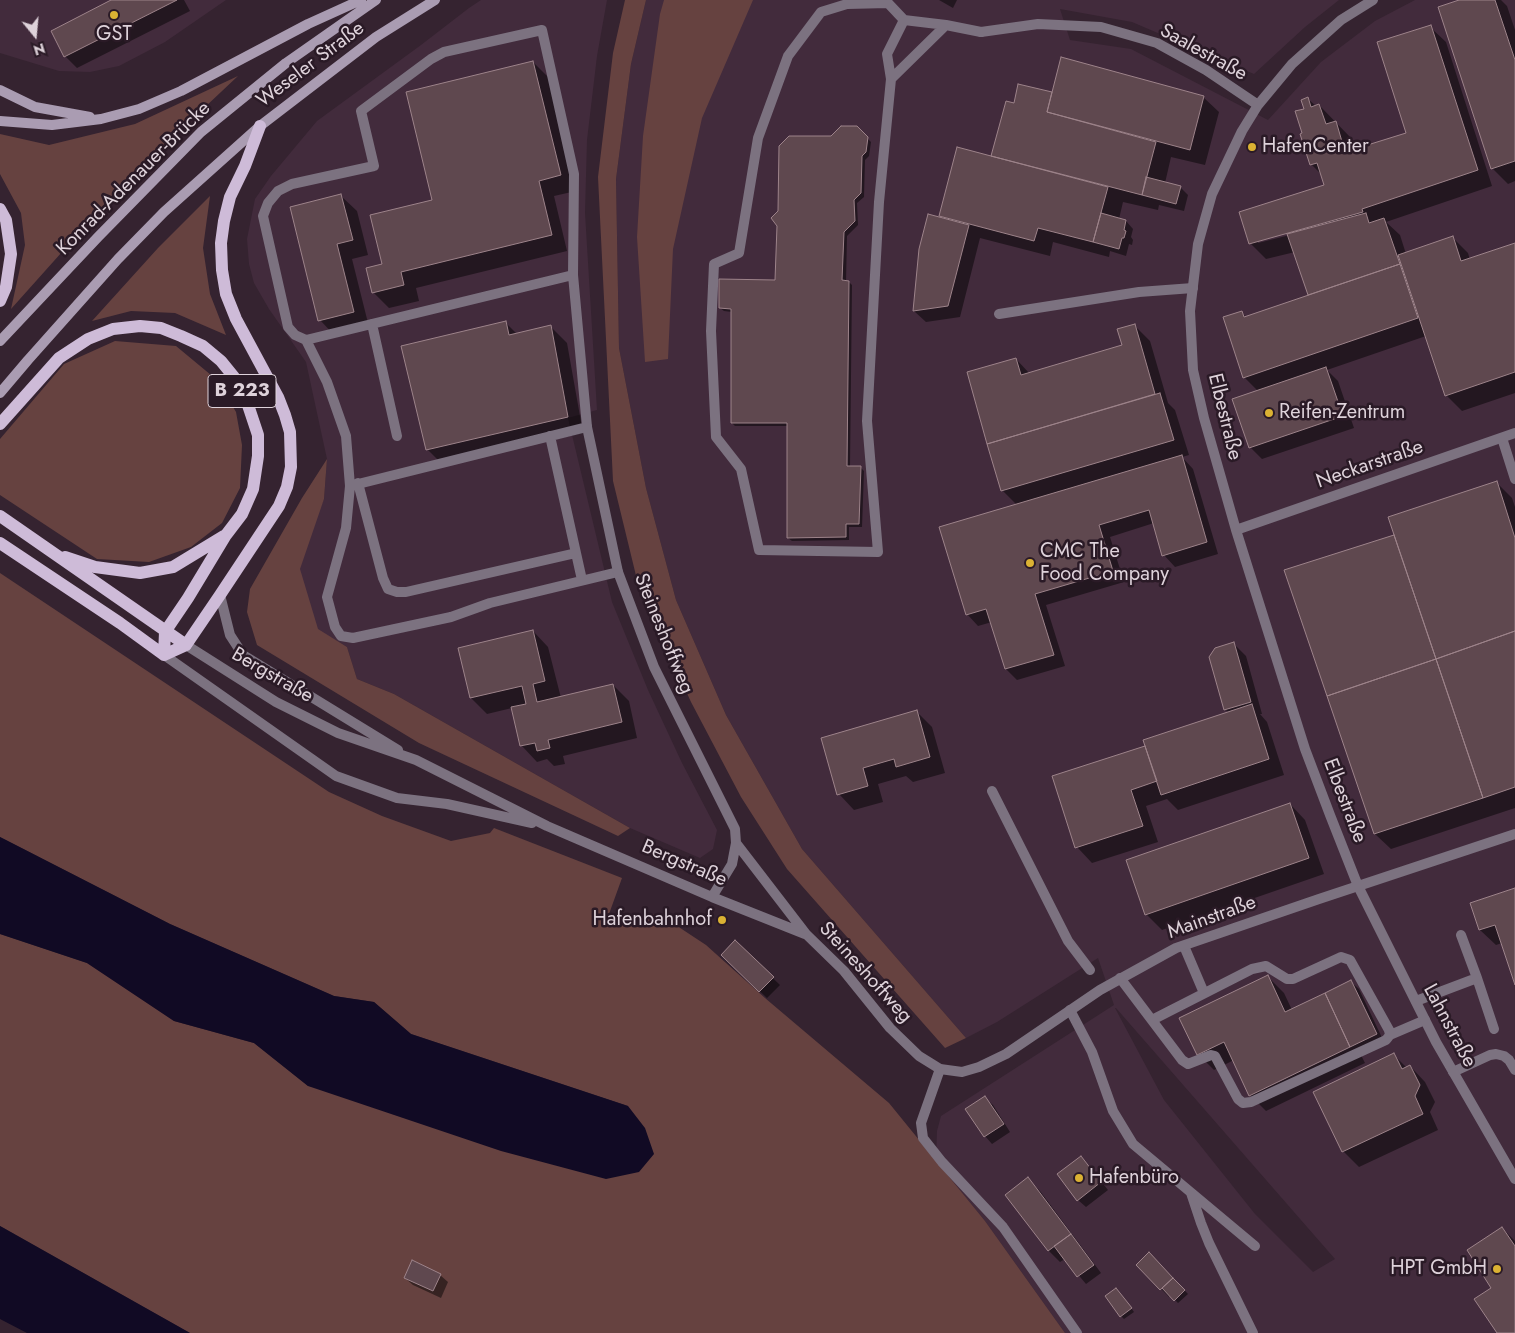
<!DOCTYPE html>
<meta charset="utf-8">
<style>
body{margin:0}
#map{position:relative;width:1515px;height:1333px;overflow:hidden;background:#352330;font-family:Jost,sans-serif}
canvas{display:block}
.north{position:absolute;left:10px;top:10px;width:50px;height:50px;-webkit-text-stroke:4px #2a1a26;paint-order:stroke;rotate:163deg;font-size:14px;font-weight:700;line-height:20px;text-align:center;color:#ded2da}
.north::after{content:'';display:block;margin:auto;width:18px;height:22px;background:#ded2da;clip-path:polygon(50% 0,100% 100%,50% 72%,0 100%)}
</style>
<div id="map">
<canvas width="1515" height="1333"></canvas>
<div class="north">N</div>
</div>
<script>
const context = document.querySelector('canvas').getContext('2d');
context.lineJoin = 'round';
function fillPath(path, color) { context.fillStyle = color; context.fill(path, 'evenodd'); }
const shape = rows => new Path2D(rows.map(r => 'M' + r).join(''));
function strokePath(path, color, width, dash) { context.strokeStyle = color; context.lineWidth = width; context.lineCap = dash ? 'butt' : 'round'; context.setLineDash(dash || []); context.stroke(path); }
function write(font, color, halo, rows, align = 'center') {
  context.font = font + ' Jost,sans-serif'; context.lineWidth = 5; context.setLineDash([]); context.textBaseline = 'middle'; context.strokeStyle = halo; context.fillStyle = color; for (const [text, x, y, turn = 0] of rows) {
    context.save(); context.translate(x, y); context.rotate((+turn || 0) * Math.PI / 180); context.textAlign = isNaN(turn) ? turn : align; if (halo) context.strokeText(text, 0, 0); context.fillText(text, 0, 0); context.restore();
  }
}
fillPath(shape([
 [0,0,226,0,165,42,119,66,90,72,59,71,0,53],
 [481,0,607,0,597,56,587,140,585,213,597,410,568,418,612,602,648,690,682,763,717,830,713,849,700,858,630,828,394,694,357,679,347,647,274,605,324,499,327,459,306,362,269,309,254,283,249,264,247,239,255,199,271,176,317,121,421,45,469,8],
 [646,0,1339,0,1305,27,1254,74,1132,22,1060,9,1070,40,1131,49,1268,120,1321,62,1375,21,1415,0,1515,0,1515,1333,1065,1333,985,1221,936,1161,937,1131,941,1116,1114,1005,1098,958,997,1022,966,1038,802,849,726,715,676,600,646,488,619,348,616,179,631,64],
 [1115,1008,1116,1008,1335,1259,1313,1272,1255,1214,1164,1100]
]), '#422b3c');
fillPath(shape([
 [625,0,646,0,631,64,616,179,619,348,646,488,676,600,726,715,802,849,966,1038,945,1048,787,869,741,797,691,702,640,592,613,481,598,177,613,53],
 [664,0,753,0,702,118,673,249,668,359,645,362,637,237,643,136,660,14],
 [238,76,121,186,11,309,25,245,21,213,0,174,0,134,49,145,135,124],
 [210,196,203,248,210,294,226,335,175,313,131,311,92,321,158,248],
 [115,341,176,346,217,380,236,412,242,445,240,488,222,523,191,547,149,562,97,559,0,495,0,439,64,364],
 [327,459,324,499,300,569,318,629,347,647,357,679,394,694,630,828,618,836,419,743,257,645,247,612,250,589,302,498],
 [0,573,329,792,382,816,451,841,490,833,494,828,622,878,609,914,659,914,706,945,765,998,889,1103,985,1221,1065,1333,190,1333,0,1226,0,934,87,963,174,1021,254,1043,308,1086,628,1106,411,1034,374,1002,334,996,170,924,0,837]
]), '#664240');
fillPath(shape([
 [0,837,170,924,334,996,374,1002,411,1034,628,1106,645,1128,654,1154,639,1172,606,1179,501,1151,308,1086,254,1043,174,1021,87,963,0,934],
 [0,1226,190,1333,27,1333,0,1319]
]), '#110a24');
fillPath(shape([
 [114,0,184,0,190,11,77,68,65,56],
 [939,0,957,0,953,8],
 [1463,0,1501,0,1507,6,1515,30,1515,181,1508,184,1492,168],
 [1430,27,1446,42,1492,186,1386,222,1400,235,1406,254,1452,237,1468,253,1470,260,1515,245,1515,393,1462,411,1446,395,1426,336,1327,370,1338,381,1354,428,1262,459,1250,447,1259,392,1244,377,1241,312,1247,318,1310,296,1295,252,1266,259,1250,243,1326,185,1322,175,1311,164,1305,110,1308,99,1316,106,1319,105,1351,138,1355,150,1407,134],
 [1293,232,1294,234,1258,243,1258,240],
 [533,62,549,78,576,191,554,196,567,251,416,288,419,301,389,308,374,293,367,268,384,265,434,201],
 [1019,85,1052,94,1203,97,1219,112,1205,165,1171,157,1165,183,1180,187,1188,195,1184,211,1159,205,1158,210,1123,202,1119,219,1126,221,1133,229,1131,237,1133,240,1132,245,1129,244,1126,256,1110,251,1109,257,1053,242,1050,256,980,238,960,317,926,322,914,311,944,220,940,216,992,157,1006,103,1014,105],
 [856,127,871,142,869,156,865,160,864,197,857,203,858,225,847,236,846,282,849,282,852,285,850,467,860,467,864,471,862,527,849,527,849,540,792,541,788,538,788,426,735,426,732,423,732,312,724,311,720,308,776,282,832,137],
 [341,196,357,211,368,255,352,259,369,327,335,336,320,320],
 [505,322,518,335,551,327,567,343,583,433,443,465,427,449],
 [1135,326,1150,341,1168,403,1175,410,1189,455,1182,457,1193,469,1218,554,1175,567,1164,555,1154,523,1110,537,1124,582,1046,605,1065,666,1017,680,1006,669,992,622,978,626,967,614,1017,505,1002,490,968,373,1016,359,1030,374,1124,346],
 [1496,482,1512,498,1515,507,1515,808,1391,849,1375,834,1285,571,1396,536],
 [533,631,548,647,561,698,613,685,629,701,637,738,563,756,565,764,554,766,547,759,537,762,522,746,512,708,487,714,471,698,460,649],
 [1234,644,1246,656,1262,714,1260,714,1267,722,1284,775,1178,810,1167,799,1146,806,1158,842,1092,863,1077,847,1147,747,1229,713,1225,709],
 [916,711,932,727,945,773,913,782,906,776,878,784,883,802,854,810,839,794,822,739],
 [1290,804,1305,820,1324,874,1162,930,1146,914],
 [1515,889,1515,981,1502,943,1496,945,1480,930],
 [735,942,780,985,767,998,722,955],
 [1268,977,1284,993,1292,1010,1351,982,1359,989,1384,1042,1360,1053,1365,1063,1266,1111,1250,1095,1234,1060,1214,1070,1198,1054],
 [1394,1055,1407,1068,1410,1066,1425,1082,1435,1102,1430,1112,1438,1130,1359,1167,1343,1151],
 [985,1098,993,1105,1010,1132,992,1144,985,1136],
 [1081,1157,1088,1165,1108,1190,1086,1207,1078,1200],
 [1028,1179,1040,1191,1101,1273,1086,1284,1065,1259,1060,1262,1048,1250],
 [1502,1228,1515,1241,1515,1333,1498,1333,1493,1288],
 [1157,1261,1188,1294,1178,1303,1170,1295,1169,1297,1138,1265],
 [440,1275,448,1282,441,1298,413,1285,405,1278],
 [1120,1293,1134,1312,1124,1319,1121,1316]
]), '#0007');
const building = shape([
 [111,0,177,0,64,57,51,31,111,0],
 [1459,0,1495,0,1515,60,1515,161,1491,169,1438,7,1459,0],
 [1431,25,1478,170,1362,209,1363,212,1249,244,1239,212,1324,185,1317,163,1310,165,1300,134,1302,133,1295,111,1304,109,1301,100,1308,97,1311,107,1319,104,1326,124,1336,121,1345,152,1406,133,1377,42,1431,25],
 [1061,57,1204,96,1190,150,1047,112,1061,57],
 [533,61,561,175,539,181,552,235,401,272,404,285,372,293,366,268,382,264,370,215,432,200,406,92,533,61],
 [1018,84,1052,92,1047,112,1156,142,1142,195,991,156,1006,101,1014,103,1018,84],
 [841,126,857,126,868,137,866,152,862,156,861,193,854,200,855,221,844,232,842,280,849,281,847,466,861,466,859,524,846,524,846,537,787,538,787,423,731,423,731,309,719,308,719,279,775,280,777,226,771,218,778,211,779,146,789,136,831,136,841,126],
 [957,147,1108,187,1093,242,1038,228,1034,241,939,216,957,147],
 [1146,177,1181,186,1176,204,1142,195,1146,177],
 [341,194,353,240,337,244,354,312,318,321,290,207,341,194],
 [1101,213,1126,220,1124,230,1126,231,1124,238,1122,238,1119,249,1093,242,1101,213],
 [1366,213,1369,223,1384,218,1400,264,1308,295,1287,234,1366,213],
 [928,214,969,225,948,306,913,311,919,249,928,214],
 [1453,236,1461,261,1515,243,1515,372,1445,396,1398,255,1453,236],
 [1400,264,1418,318,1243,378,1223,317,1242,311,1244,317,1400,264],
 [506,321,509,335,551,325,568,417,426,450,401,346,506,321],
 [1135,324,1155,394,987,444,967,372,1016,358,1021,375,1122,345,1117,329,1135,324],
 [1326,367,1343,416,1249,448,1232,399,1326,367],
 [1160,393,1174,440,1001,491,987,444,1160,393],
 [1182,455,1207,542,1162,556,1149,510,1099,525,1113,571,1035,594,1054,655,1005,669,986,609,966,615,939,527,1182,455],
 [1497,481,1515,538,1515,631,1436,659,1388,517,1497,481],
 [1394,535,1436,659,1327,696,1284,570,1394,535],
 [533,630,545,681,533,684,537,702,613,684,622,722,548,740,550,748,537,751,535,743,520,746,511,707,526,704,522,686,470,698,458,648,533,630],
 [1515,631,1515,787,1483,798,1436,659,1515,631],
 [1234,642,1251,702,1224,710,1209,657,1215,648,1234,642],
 [1436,659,1483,798,1374,834,1327,696,1436,659],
 [1252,704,1269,759,1161,795,1143,740,1252,704],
 [917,710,930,757,896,767,894,759,863,768,868,786,837,795,821,738,917,710],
 [1145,746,1157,781,1131,790,1143,826,1075,848,1052,776,1145,746],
 [1290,803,1309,858,1145,915,1126,860,1290,803],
 [1515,888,1515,985,1495,925,1479,930,1470,903,1515,888],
 [735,940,774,977,759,992,721,955,735,940],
 [1268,975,1285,1012,1325,993,1350,1047,1249,1096,1224,1042,1197,1055,1179,1018,1268,975],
 [1351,980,1377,1034,1350,1047,1325,993,1351,980],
 [1394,1053,1402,1069,1410,1065,1420,1085,1415,1096,1423,1114,1342,1152,1313,1092,1394,1053],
 [985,1096,1004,1124,984,1137,965,1109,985,1096],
 [1081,1156,1101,1182,1077,1201,1057,1174,1081,1156],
 [1028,1177,1071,1234,1048,1251,1005,1195,1028,1177],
 [1502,1227,1515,1246,1515,1333,1497,1333,1474,1299,1491,1288,1467,1250,1502,1227],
 [1071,1234,1094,1265,1077,1277,1054,1246,1071,1234],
 [1149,1252,1173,1278,1160,1290,1136,1265,1149,1252],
 [412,1260,441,1274,433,1291,404,1278,412,1260],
 [1173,1278,1185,1290,1174,1301,1162,1288,1173,1278],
 [1116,1288,1132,1308,1120,1317,1105,1296,1116,1288]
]);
fillPath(building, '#5f484f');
strokePath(building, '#9d838a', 1);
strokePath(shape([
 [904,20,887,54,891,79,879,202,867,421,878,552,759,550,741,469,716,437,711,331,714,264,739,253,758,138,788,56,821,12,847,4,888,3,904,20,946,25,981,32],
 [891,79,946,25],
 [999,314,1139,292,1193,288],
 [372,324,397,436],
 [306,340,573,275],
 [550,436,582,580],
 [1502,438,1515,479],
 [358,483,383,578,388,589,397,592,406,592,576,553],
 [350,486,587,427,573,275,574,174,542,30,444,52,431,59,361,111,374,166,292,184,278,191,268,203,263,216,288,327,295,335,306,340,327,382,346,436,350,486,346,528,327,597,335,627,341,636,353,638,451,617,490,603,618,572],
 [992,791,1068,941,1090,970],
 [1184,946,1204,993],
 [1120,978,1182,1060,1188,1064,1211,1055,1215,1056,1238,1099,1243,1103,1251,1102,1386,1040,1390,1035,1389,1030,1350,960,1341,957,1293,979,1287,979,1266,966,1252,969,1152,1020],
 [1477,978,1494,1029],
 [1416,1001,1477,978,1461,935],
 [1070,1010,1092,1052,1113,1111,1133,1144,1255,1246],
 [1390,1035,1425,1020],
 [940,1069,921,1123,923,1138,942,1162,1003,1227,1077,1333],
 [1453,1072,1490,1055,1496,1054,1504,1056,1509,1060,1515,1070],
 [1191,1193,1201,1223,1209,1243,1253,1333]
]), '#7c7280', 10);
strokePath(shape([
 [1373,0,1341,20,1292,64,1258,105,1242,131,1212,194,1198,244,1190,311,1193,370,1204,418,1236,530,1305,749,1330,815,1358,886,1436,1042,1515,1179],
 [981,32,1038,24,1101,27,1157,43,1206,70,1258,105],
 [587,427,618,572,654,667,735,829,736,843,732,864,712,897],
 [1236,530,1515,433],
 [220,595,230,635,243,655,398,750],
 [186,645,276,702,338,733,416,760,547,826,712,897,805,934],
 [164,655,336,776,397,798,447,804,532,823],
 [736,843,806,934,844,971,890,1028,919,1056,940,1069,962,1072,979,1067,1006,1054,1100,990,1176,948,1319,899,1515,834]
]), '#7c7280', 10);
strokePath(shape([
 [0,90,35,107,90,117],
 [0,121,52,125,101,119,139,109,181,91,308,24,361,0],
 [0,341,98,237,201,132,286,63,376,0],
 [0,393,28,360,118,259,164,212,260,126,376,37,435,0]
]), '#aa9cb2', 10);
strokePath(shape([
 [0,209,6,220,11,254,6,287,0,301],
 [0,424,59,358,88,339,113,329,140,326,161,328,181,336,203,346,221,361,234,377,245,396,258,435,258,456,253,489,242,514,226,535,188,598,165,632,164,655],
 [0,516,186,645],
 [0,543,120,623,164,655],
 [65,557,95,567,140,573,173,567,224,536],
 [164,655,186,645,220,595,279,506,287,487,291,467,290,432,285,415,278,397,236,319,226,294,222,270,221,243,224,221,230,197,245,166,260,126]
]), '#cebbd8', 12);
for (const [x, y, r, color] of [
 [114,15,5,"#dbb233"],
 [1252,147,5,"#dbb233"],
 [1269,413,5,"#dbb233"],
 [1030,563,5,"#dbb233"],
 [722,920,5,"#dbb233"],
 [1079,1178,5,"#dbb233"],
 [1497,1269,5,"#dbb233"]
]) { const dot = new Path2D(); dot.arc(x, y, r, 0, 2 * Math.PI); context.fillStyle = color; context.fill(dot); strokePath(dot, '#2a1a26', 2); }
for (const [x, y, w] of [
 [242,391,68]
]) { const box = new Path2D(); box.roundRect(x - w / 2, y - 16.5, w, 33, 4); context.fillStyle = '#2a1a26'; context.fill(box); strokePath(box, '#ded2da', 1); }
write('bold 19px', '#ded2da', null, [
 ["B 223",242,391]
]);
write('20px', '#ded2da', '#2a1a26', [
 ["GST",114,35,"center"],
 ["HafenCenter",1262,147],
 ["Reifen-Zentrum",1279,413],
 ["CMC The",1040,552],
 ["Food Company",1040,575],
 ["Hafenbahnhof",712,920,"right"],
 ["Hafenbüro",1089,1178],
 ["HPT GmbH",1487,1269,"right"]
], 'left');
write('20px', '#ded2da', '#2a1a26', [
 ["Saalestraße",1203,53,29],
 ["Weseler Straße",311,65,-37],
 ["Konrad-Adenauer-Brücke",134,179,-45],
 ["Elbestraße",1224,417,76],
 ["Neckarstraße",1370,465,-19],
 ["Steineshoffweg",663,634,68],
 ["Bergstraße",272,676,30],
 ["Elbestraße",1344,801,69],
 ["Bergstraße",684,864,23],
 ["Mainstraße",1212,918,-20],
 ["Steineshoffweg",865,973,48],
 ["Lahnstraße",1449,1026,62]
]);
</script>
